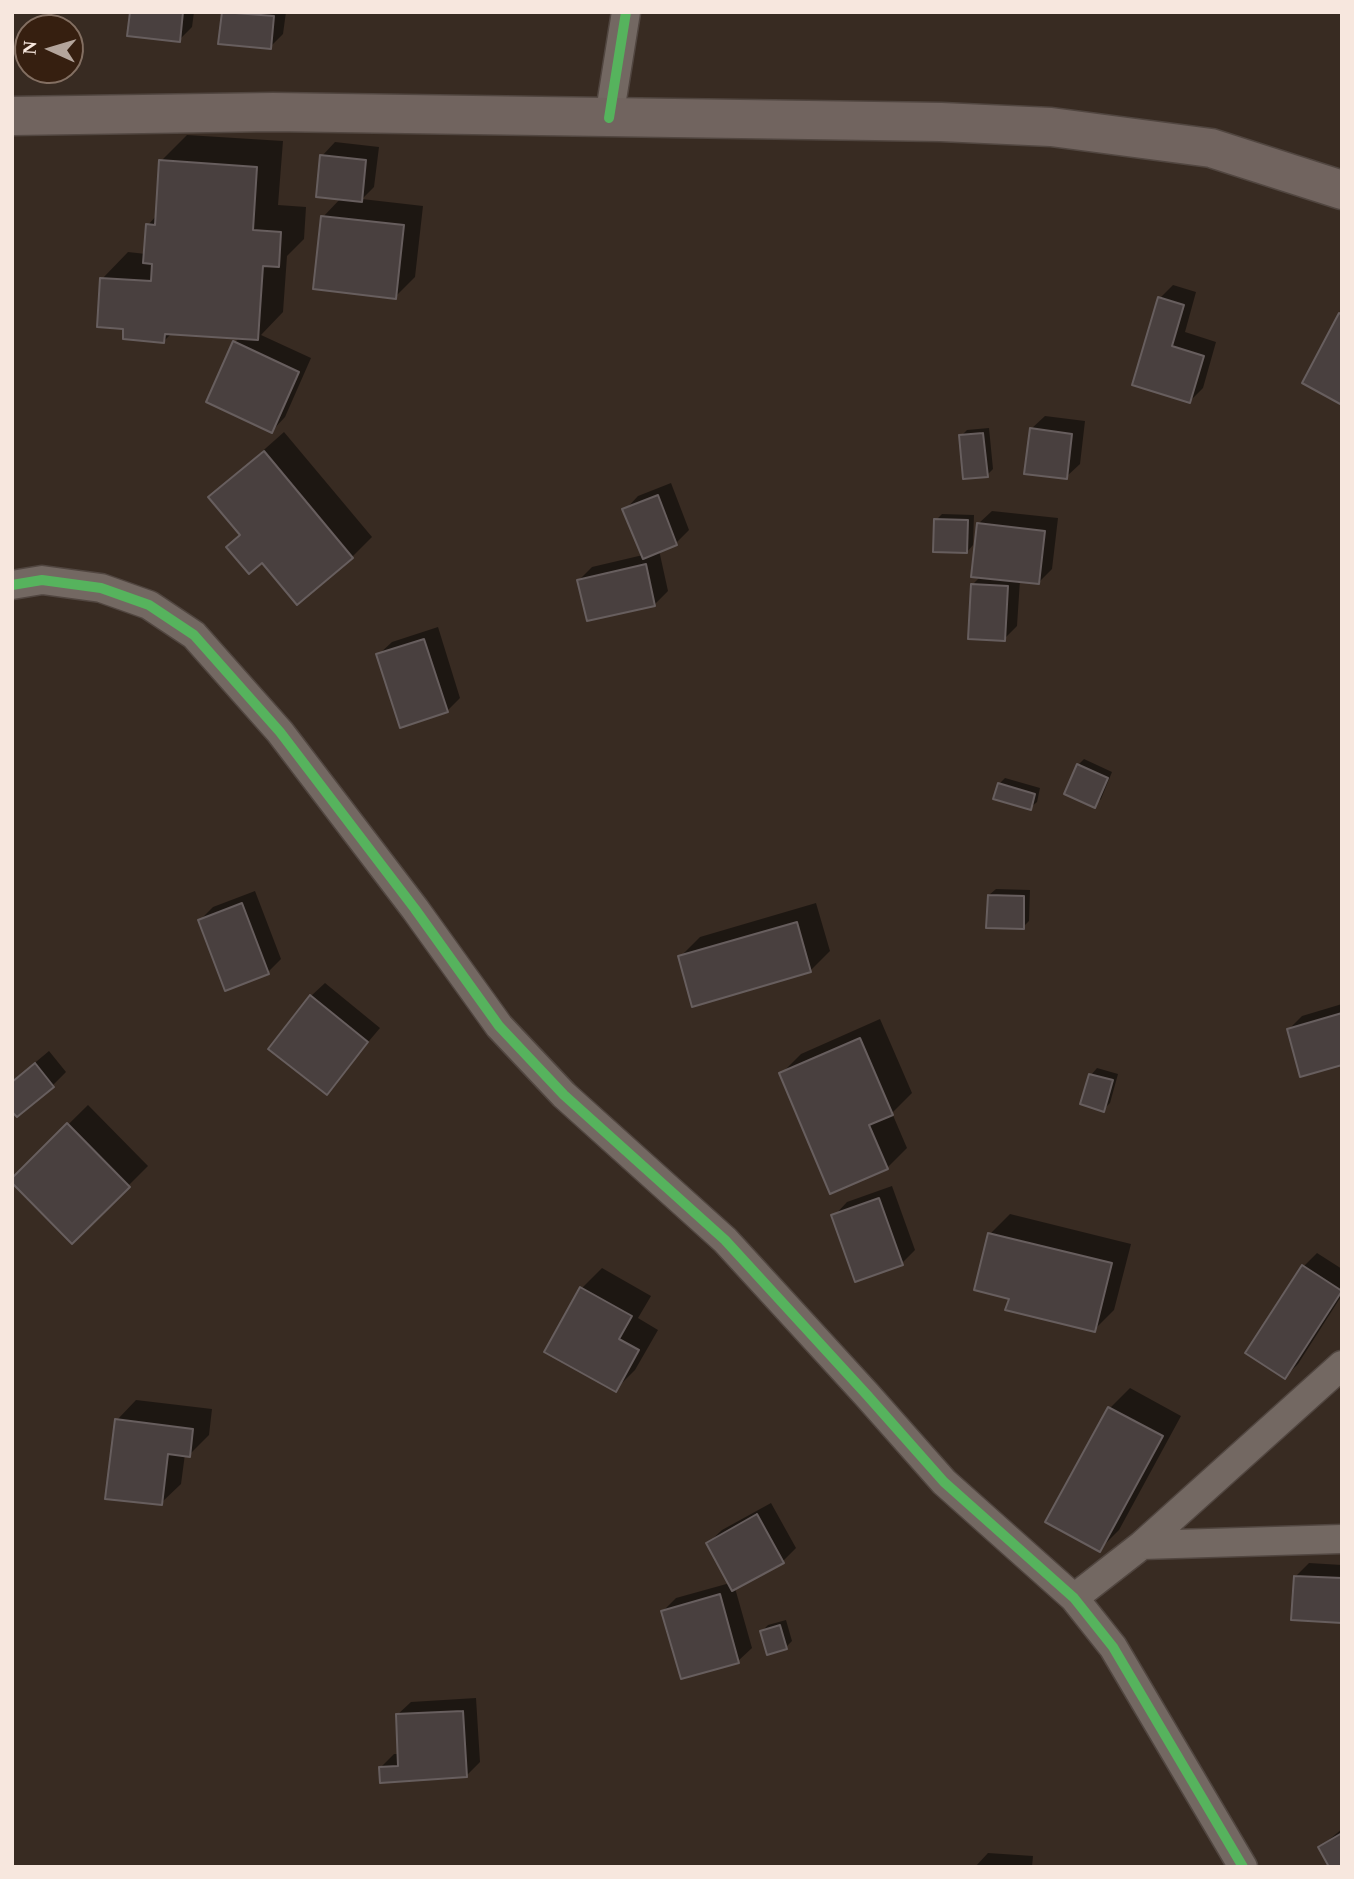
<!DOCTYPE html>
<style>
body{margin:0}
#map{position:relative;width:1354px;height:1879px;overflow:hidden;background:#382b22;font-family:Georgia,serif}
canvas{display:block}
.frame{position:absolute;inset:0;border:14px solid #f7e7de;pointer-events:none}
.north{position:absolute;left:14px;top:14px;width:70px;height:70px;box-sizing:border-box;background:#361f10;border:2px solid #836f62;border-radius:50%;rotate:274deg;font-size:19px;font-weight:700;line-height:28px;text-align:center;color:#f7e7de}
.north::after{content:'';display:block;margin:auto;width:24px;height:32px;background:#b4a59c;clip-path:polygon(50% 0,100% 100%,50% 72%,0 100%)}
</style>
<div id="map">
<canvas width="1354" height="1879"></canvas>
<div class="frame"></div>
<div class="north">N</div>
</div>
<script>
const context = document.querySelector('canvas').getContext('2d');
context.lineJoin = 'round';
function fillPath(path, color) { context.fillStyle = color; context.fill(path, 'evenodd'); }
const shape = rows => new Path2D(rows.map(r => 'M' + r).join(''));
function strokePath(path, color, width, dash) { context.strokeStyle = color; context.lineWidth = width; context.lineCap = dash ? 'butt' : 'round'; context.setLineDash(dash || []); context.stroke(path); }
fillPath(shape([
 [131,12,194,12,192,27,179,40],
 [223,12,286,12,283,34,270,47],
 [187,135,283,141,278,205,306,207,304,239,287,256,283,312,261,335,311,358,285,417,272,431,235,342,240,337,172,333,164,341,125,327,102,279,128,252,146,254,148,225,157,215,161,161],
 [335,142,379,147,374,187,362,199,423,206,415,277,395,297,323,217,341,198,322,156],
 [1173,285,1196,292,1185,332,1216,342,1203,388,1190,401,1134,384,1160,298],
 [1045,416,1085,421,1080,464,1066,477,1031,429],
 [989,428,993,469,987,475,961,436,967,430],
 [284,432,372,537,352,557,241,534,211,497],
 [671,483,689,530,676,543,659,550,668,591,655,604,589,619,579,580,592,567,643,555,625,510,638,496],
 [992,511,1058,518,1052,569,1039,582,1020,580,1017,626,1004,639,972,585,981,576,978,524],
 [942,514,974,515,973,545,967,552,936,520],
 [438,627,460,698,447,711,378,655,392,642],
 [1084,759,1112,772,1101,799,1094,805,1078,765],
 [1005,778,1040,788,1037,802,1030,808,999,784],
 [996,889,1030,890,1029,921,1023,927,989,895],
 [255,891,281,959,268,972,200,920,213,907],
 [816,903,830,951,810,971,680,957,700,937],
 [325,983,380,1028,326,1092,311,996],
 [1342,1004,1342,1064,1289,1029,1302,1016],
 [880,1019,912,1093,892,1113,907,1148,887,1168,781,1074,801,1054],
 [49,1051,66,1072,52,1086,12,1109,12,1082],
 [1097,1068,1118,1074,1110,1103,1103,1110,1091,1075],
 [88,1105,148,1166,72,1242,12,1180],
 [892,1186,915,1250,902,1263,834,1216,847,1202],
 [1010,1214,1131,1244,1114,1310,1094,1330,1011,1297,990,1234],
 [1317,1253,1342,1269,1342,1295,1298,1364,1285,1377,1248,1353,1304,1266],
 [602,1268,651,1296,638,1318,658,1330,635,1370,615,1390,546,1351,582,1288],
 [1130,1388,1181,1416,1119,1530,1099,1550,1110,1408],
 [136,1400,212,1409,209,1435,189,1455,185,1454,181,1484,161,1503,117,1420],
 [771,1503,796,1548,783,1561,735,1588,752,1648,738,1661,663,1611,676,1598,730,1583,708,1543,722,1530],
 [1309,1563,1342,1565,1342,1621,1296,1576],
 [786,1620,792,1641,786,1647,762,1631,768,1625],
 [476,1698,480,1762,466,1776,381,1767,394,1754,399,1754,397,1715,411,1702],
 [1342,1829,1342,1867,1320,1847],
 [988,1853,1033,1856,1032,1867,975,1867]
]), '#0007');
const building = shape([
 [130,12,183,12,180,42,127,36,130,12],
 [222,12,274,16,271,49,218,44,222,12],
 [320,155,366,160,362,202,316,197,320,155],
 [159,160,257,167,253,230,281,232,279,267,263,266,258,340,165,334,164,343,123,339,123,329,97,327,100,278,151,281,152,264,143,263,146,224,155,225,159,160],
 [321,216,404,225,396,299,313,289,321,216],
 [1158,297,1184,305,1172,346,1204,356,1190,403,1132,385,1158,297],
 [1339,313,1342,315,1342,405,1302,383,1339,313],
 [233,341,299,372,272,433,206,402,233,341],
 [1030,428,1072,434,1067,479,1024,474,1030,428],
 [983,433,988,477,963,479,959,435,983,433],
 [264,451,353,558,297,605,262,563,249,574,226,547,240,535,208,497,264,451],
 [658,495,677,545,643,559,622,509,658,495],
 [934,519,968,520,967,553,933,552,934,519],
 [977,523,1045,531,1039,584,971,577,977,523],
 [646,564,655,606,587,621,577,580,646,564],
 [971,584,1008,586,1005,641,968,639,971,584],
 [424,639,448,712,400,728,376,654,424,639],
 [1077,764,1108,778,1095,808,1064,794,1077,764],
 [998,783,1035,794,1031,810,993,799,998,783],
 [988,895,1024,896,1024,929,986,928,988,895],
 [242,903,269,974,225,991,198,920,242,903],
 [797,922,811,972,692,1007,678,956,797,922],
 [310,995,368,1042,327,1095,268,1049,310,995],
 [1342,1013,1342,1065,1300,1077,1287,1029,1342,1013],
 [860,1038,893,1115,869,1125,888,1169,830,1194,779,1073,860,1038],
 [35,1063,54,1087,17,1117,12,1112,12,1082,35,1063],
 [1089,1074,1113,1080,1104,1112,1080,1104,1089,1074],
 [67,1123,130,1187,72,1244,12,1183,12,1178,67,1123],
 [879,1198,903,1265,855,1282,831,1215,879,1198],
 [988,1233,1112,1263,1095,1332,1005,1310,1009,1299,974,1290,988,1233],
 [1302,1265,1342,1291,1285,1379,1245,1353,1302,1265],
 [580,1287,632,1316,619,1339,639,1350,616,1392,544,1352,580,1287],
 [1108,1407,1163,1436,1100,1552,1045,1522,1108,1407],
 [115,1419,193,1429,190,1457,168,1454,162,1505,105,1499,115,1419],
 [757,1514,784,1563,732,1591,706,1543,757,1514],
 [1294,1576,1342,1578,1342,1623,1291,1620,1294,1576],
 [720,1594,739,1663,681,1679,661,1611,720,1594],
 [780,1625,787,1649,767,1655,760,1631,780,1625],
 [463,1711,467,1777,380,1783,379,1767,398,1766,396,1714,463,1711],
 [1342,1833,1342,1867,1329,1867,1318,1847,1342,1833]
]);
fillPath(building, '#49403f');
strokePath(building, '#675e5e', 2);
const street = shape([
 [609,118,626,12],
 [12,585,42,580,101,588,149,605,194,635,280,732,415,909,499,1026,564,1095,725,1240,867,1395,944,1482,1074,1598,1113,1647,1243,1867],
 [1142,1545,1342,1539],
 [1074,1598,1142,1545,1342,1365]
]);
const secondary = shape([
 [12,116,273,112,941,122,1051,127,1211,148,1342,190]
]);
strokePath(street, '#514640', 31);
strokePath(secondary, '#514640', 41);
strokePath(street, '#736862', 28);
strokePath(secondary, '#71645f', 38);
strokePath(shape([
 [609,118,626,12],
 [12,585,42,580,101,588,149,605,194,635,280,732,415,909,499,1026,564,1095,725,1240,867,1395,944,1482,1074,1598,1113,1647,1243,1867]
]), '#56b35d', 10);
</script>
